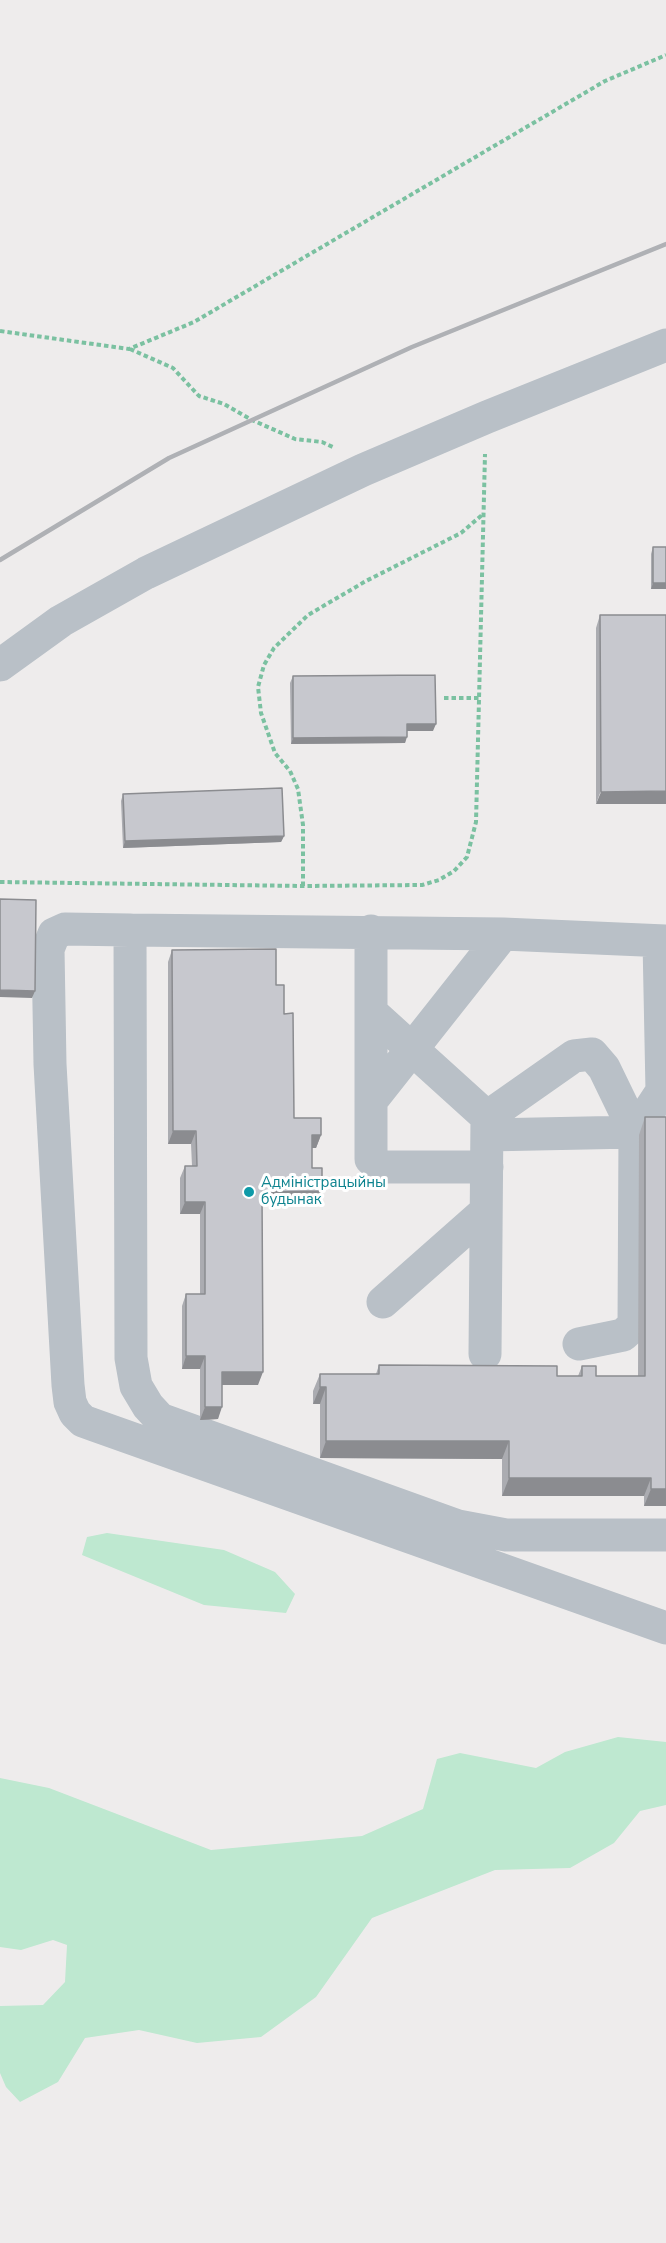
<!DOCTYPE html>
<meta charset="utf-8">
<style>
body{margin:0}
canvas{display:block;background:#eeecec}
</style>
<canvas width="666" height="2243"></canvas>
<script>
const context = document.querySelector('canvas').getContext('2d');
context.lineJoin = 'round';
function fillPath(path, color) { context.fillStyle = color; context.fill(path, 'evenodd'); }
const shape = rows => new Path2D(rows.map(r => 'M' + r).join(''));
function strokePath(path, color, width, dash) { context.strokeStyle = color; context.lineWidth = width; context.lineCap = dash ? 'butt' : 'round'; context.setLineDash(dash || []); context.stroke(path); }
function write(font, color, halo, rows, align = 'center') {
  context.font = font + ' "Nunito Sans",sans-serif'; context.lineWidth = 6; context.setLineDash([]); context.textBaseline = 'middle'; context.strokeStyle = halo; context.fillStyle = color; for (const [text, x, y, turn = 0] of rows) {
    context.save(); context.translate(x, y); context.rotate((+turn || 0) * Math.PI / 180); context.textAlign = isNaN(turn) ? turn : align; if (halo) context.strokeText(text, 0, 0); context.fillText(text, 0, 0); context.restore();
  }
}
fillPath(shape([
 [107,1533,224,1550,275,1572,295,1594,286,1613,204,1605,82,1555,87,1537],
 [618,1737,666,1742,666,1805,640,1811,614,1843,570,1868,495,1870,372,1918,316,1997,261,2037,197,2043,139,2030,85,2038,58,2082,20,2102,6,2087,0,2073,0,2006,43,2005,65,1982,67,1945,53,1940,21,1950,0,1947,0,1778,49,1788,211,1850,362,1836,423,1809,437,1759,460,1753,536,1768,565,1752]
]), '#bee8d0');
strokePath(shape([
 [0,331,129,349,194,322,605,81,666,55],
 [130,349,173,368,199,396,224,404,252,420,295,439,322,442,335,448],
 [444,698,479,698],
 [0,882,303,886,422,885,439,880,454,871,467,857,476,822,485,454],
 [303,886,303,825,298,789,290,771,275,753,261,713,258,687,264,665,274,648,308,615,366,581,461,533,482,515]
]), '#7bc1a1', 4, [4.5, 3]);
strokePath(shape([
 [0,665,61,621,146,573,363,470,487,417,666,345],
 [130,930,65,929,54,934,48,949,50,1064,68,1385,70,1402,75,1413,83,1421,94,1425,666,1628],
 [371,931,371,1159,379,1166,387,1167,487,1167],
 [659,941,662,1091],
 [666,941,503,934,130,930,131,1358,136,1386,148,1406,160,1419,458,1526,506,1535,666,1535],
 [371,1012,487,1117,485,1354],
 [371,1101,503,934],
 [487,1117,574,1056,592,1054,604,1068,635,1132,634,1325,623,1335,579,1344],
 [487,1135,635,1132,662,1091,666,1091],
 [383,1302,486,1211]
]), '#b9c0c7', 33);
strokePath(shape([
 [0,560,169,458,412,347,666,244]
]), '#afb1b5', 4.5);
fillPath(shape([
 [653,547,666,589,651,589,651,554],
 [600,615,666,615,596,804,596,628],
 [293,676,433,731,407,731,405,743,291,744,290,683],
 [123,794,284,836,281,842,123,848,121,801],
 [172,950,276,985,284,1014,294,1118,321,1135,316,1148,312,1148,312,1168,317,1204,262,1204,258,1385,222,1385,218,1419,200,1420,200,1369,182,1369,182,1306,186,1294,200,1294,200,1214,180,1214,180,1178,185,1166,192,1166,191,1144,168,1144,168,962],
 [645,1117,666,1117,666,1506,644,1506,644,1496,502,1496,502,1459,320,1458,320,1404,313,1404,313,1391,320,1374,376,1374,379,1365,557,1376,578,1376,582,1366,596,1376,638,1376,639,1135]
]), '#abacb1');
fillPath(shape([
 [653,583,666,583,666,589,651,589],
 [407,724,436,724,433,731,405,731],
 [407,737,405,743,291,744,293,738],
 [666,791,666,804,596,804,601,792],
 [284,836,281,842,123,848,125,841],
 [0,990,35,991,32,998,0,997],
 [173,1131,196,1131,191,1144,168,1144],
 [312,1135,321,1135,316,1148,307,1148],
 [322,1191,317,1204,257,1204,262,1192],
 [185,1202,205,1202,200,1214,180,1214],
 [186,1356,205,1356,200,1369,182,1369],
 [222,1372,263,1372,258,1385,218,1385],
 [320,1387,326,1387,320,1404,313,1404],
 [205,1407,222,1407,218,1419,200,1420],
 [326,1441,509,1441,502,1459,320,1458],
 [509,1478,651,1478,644,1496,502,1496],
 [651,1489,666,1489,666,1506,644,1506]
]), '#8b8c90');
const building = shape([
 [653,547,666,547,666,583,653,583,653,547],
 [600,615,666,615,666,791,601,792,600,615],
 [435,675,436,724,407,724,407,737,293,738,293,676,435,675],
 [282,788,284,836,125,841,123,794,282,788],
 [0,899,36,900,35,991,0,990,0,899],
 [276,949,276,985,284,985,284,1014,293,1013,294,1118,321,1118,321,1135,312,1135,312,1168,322,1168,322,1191,262,1192,263,1372,222,1372,222,1407,205,1407,205,1356,186,1356,186,1294,205,1294,205,1202,185,1202,185,1166,197,1166,196,1131,173,1131,172,950,276,949],
 [645,1117,666,1117,666,1489,651,1489,651,1478,509,1478,509,1441,326,1441,326,1387,320,1387,320,1374,379,1374,379,1365,557,1366,557,1376,582,1376,582,1366,596,1366,596,1376,645,1376,645,1117]
]);
fillPath(building, '#c7c8ce');
strokePath(building, '#8b8c90', 1.5);
for (const [x, y, r, color] of [
 [249,1192,6,"#0f9aa8"]
]) { const dot = new Path2D(); dot.arc(x, y, r, 0, 2 * Math.PI); context.fillStyle = color; context.fill(dot); strokePath(dot, '#fff', 2); }
write('15px', '#0d838f', '#fff', [
 ["Адміністрацыйны",261,1183],
 ["будынак",261,1200]
], 'left');
</script>
